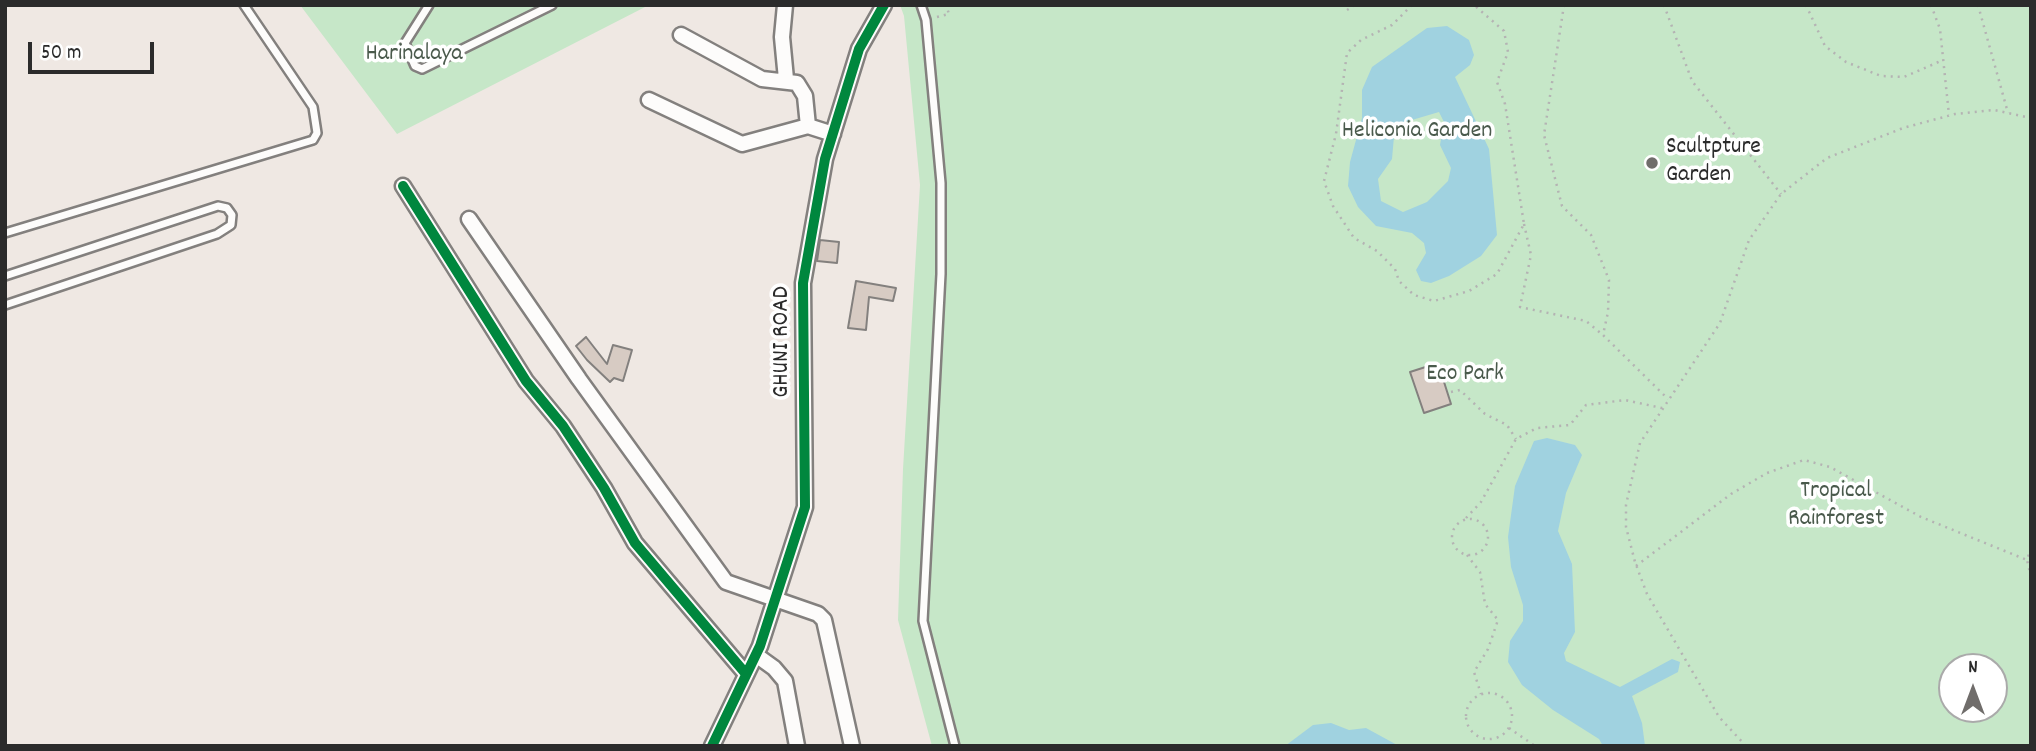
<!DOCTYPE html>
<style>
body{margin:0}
#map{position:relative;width:2036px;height:751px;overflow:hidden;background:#efe8e3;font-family:Dekko,sans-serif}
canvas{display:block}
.frame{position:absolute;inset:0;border:7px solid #2b2b2b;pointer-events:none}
.north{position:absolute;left:1938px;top:653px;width:70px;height:70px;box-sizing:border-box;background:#fff;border:2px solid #aaa;border-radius:50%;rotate:0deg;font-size:19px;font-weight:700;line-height:28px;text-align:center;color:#2b2b2b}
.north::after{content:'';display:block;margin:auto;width:24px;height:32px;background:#706d6b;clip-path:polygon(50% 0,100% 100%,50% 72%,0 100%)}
.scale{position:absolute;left:28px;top:42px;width:126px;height:32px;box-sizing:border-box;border:4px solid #2b2b2b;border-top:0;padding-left:9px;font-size:21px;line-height:24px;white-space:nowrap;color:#2b2b2b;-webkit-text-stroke:5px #fff;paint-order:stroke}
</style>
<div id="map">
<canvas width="2036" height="751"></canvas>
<div class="frame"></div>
<div class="north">N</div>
<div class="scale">50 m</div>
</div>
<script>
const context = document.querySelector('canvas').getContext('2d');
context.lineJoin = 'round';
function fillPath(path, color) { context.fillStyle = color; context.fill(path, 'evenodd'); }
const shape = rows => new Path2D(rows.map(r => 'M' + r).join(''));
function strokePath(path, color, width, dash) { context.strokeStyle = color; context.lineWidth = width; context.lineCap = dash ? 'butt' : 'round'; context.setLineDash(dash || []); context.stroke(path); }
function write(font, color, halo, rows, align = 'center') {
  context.font = font + ' Dekko,sans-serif'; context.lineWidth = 7; context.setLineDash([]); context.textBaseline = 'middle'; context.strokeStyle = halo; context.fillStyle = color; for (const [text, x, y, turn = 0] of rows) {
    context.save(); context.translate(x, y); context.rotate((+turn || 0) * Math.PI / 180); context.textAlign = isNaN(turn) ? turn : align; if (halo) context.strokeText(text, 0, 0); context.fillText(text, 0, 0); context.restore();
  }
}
fillPath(shape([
 [300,5,649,5,397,134],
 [900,5,2031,5,2031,746,932,746,898,620,903,469,920,185,904,16],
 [1952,667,1994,667,1994,709,1952,709]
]), '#c6e7c8');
fillPath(shape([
 [1447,26,1469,40,1474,55,1470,65,1455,77,1489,149,1497,235,1481,256,1449,276,1431,283,1421,281,1416,270,1426,253,1424,243,1412,233,1376,226,1358,207,1348,186,1350,162,1362,118,1362,90,1372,67,1427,28],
 [1439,112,1444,122,1440,145,1451,168,1448,181,1427,202,1403,212,1381,201,1378,179,1392,159,1395,125],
 [1547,438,1575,445,1582,455,1566,493,1558,531,1572,564,1575,632,1564,653,1566,661,1620,687,1672,659,1680,662,1678,672,1632,696,1642,723,1645,746,1603,746,1599,739,1553,710,1522,685,1508,662,1510,641,1523,621,1523,605,1511,567,1508,537,1515,486,1534,441],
 [1331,723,1349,730,1366,728,1399,746,1285,746,1313,725]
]), '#a0d2e0');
const building = shape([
 [820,240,839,242,837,263,817,261,820,240],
 [856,281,896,288,893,301,869,297,866,330,848,328,856,281],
 [586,337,607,364,613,345,632,350,623,381,614,378,610,382,587,360,576,346,586,337],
 [1438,363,1451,404,1424,413,1410,372,1438,363]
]);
fillPath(building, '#d7cbc3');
strokePath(building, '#83807e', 2);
const service = shape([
 [429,5,405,43,415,66,422,69,552,5],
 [921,5,926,20,941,183,941,274,923,621,955,746],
 [5,233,313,140,317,133,313,107,244,5],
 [5,276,218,206,227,208,232,215,231,225,217,234,5,305]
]);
const minor = shape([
 [785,5,782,37,786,79],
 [681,35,762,79,797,83,805,96,808,126],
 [649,100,742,144,808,126,833,134],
 [403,186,526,381,563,426,604,488,635,543,746,674],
 [469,219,579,379,726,582,818,614,824,620,852,746],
 [756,655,774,668,785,681,797,746],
 [712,746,760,646,805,507,803,283,825,159,859,49,884,5]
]);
strokePath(service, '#83807e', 12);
strokePath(minor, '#83807e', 19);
strokePath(shape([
 [1412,5,1392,25,1361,40,1347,53,1336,134,1324,181,1333,206,1354,238,1377,251,1395,269,1399,281,1414,295,1434,301,1469,291,1497,274,1524,224,1505,104,1497,82,1508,52,1504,31,1474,5],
 [1564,5,1544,135,1562,206,1591,235,1609,280,1608,312,1603,335,1668,399],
 [1664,5,1692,81,1781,194],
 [1806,5,1825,46,1846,62,1881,76,1904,77,1943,60],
 [1931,5,1940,29,1949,115],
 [1978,5,2008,113],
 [1347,10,1355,5],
 [937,17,949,14,946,5],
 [1524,224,1531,255,1520,307,1586,321,1603,335],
 [1451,392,1460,390,1485,414,1507,425,1516,439],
 [1466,518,1481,502,1516,439,1537,428,1570,425,1586,405,1625,400,1662,408],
 '1452 537a18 18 0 1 1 36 0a18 18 0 1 1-36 0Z',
 [2031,548,2027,560,2031,577],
 [1467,555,1480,572,1485,604,1498,620,1488,649,1474,672,1481,694],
 [1636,566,1731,494,1767,473,1804,460,1830,467,1921,517,2027,560],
 '1466 716a23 23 0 1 1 46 0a23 23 0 1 1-46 0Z',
 [1509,728,1535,746],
 [1746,746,1719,717,1647,594,1635,562,1626,527,1626,505,1640,443,1720,323,1749,240,1781,194,1827,158,1903,128,1955,114,1994,110,2031,118]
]), '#b4b3b3', 2.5, [2, 5]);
strokePath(service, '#fdfcfb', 7);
strokePath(minor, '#fdfcfb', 14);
strokePath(shape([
 [403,186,526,381,563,426,604,488,635,543,746,674],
 [712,746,760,646,805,507,803,283,825,159,859,49,884,5]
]), '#00873e', 10);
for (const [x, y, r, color] of [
 [1652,163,7,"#706d6b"]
]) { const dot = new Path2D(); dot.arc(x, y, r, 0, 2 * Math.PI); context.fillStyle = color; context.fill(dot); strokePath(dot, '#fff', 2.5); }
write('24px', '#4a5a4c', '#fff', [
 ["Harinalaya",414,56],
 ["Heliconia Garden",1417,133],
 ["Eco Park",1465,376],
 ["Tropical",1836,493],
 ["Rainforest",1836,521]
]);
write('24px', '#2b2b2b', '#fff', [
 ["Scultpture",1666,149],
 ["Garden",1666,177]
], 'left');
write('24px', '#2b2b2b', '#fff', [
 ["GHUNI ROAD",784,342,-90]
]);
</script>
